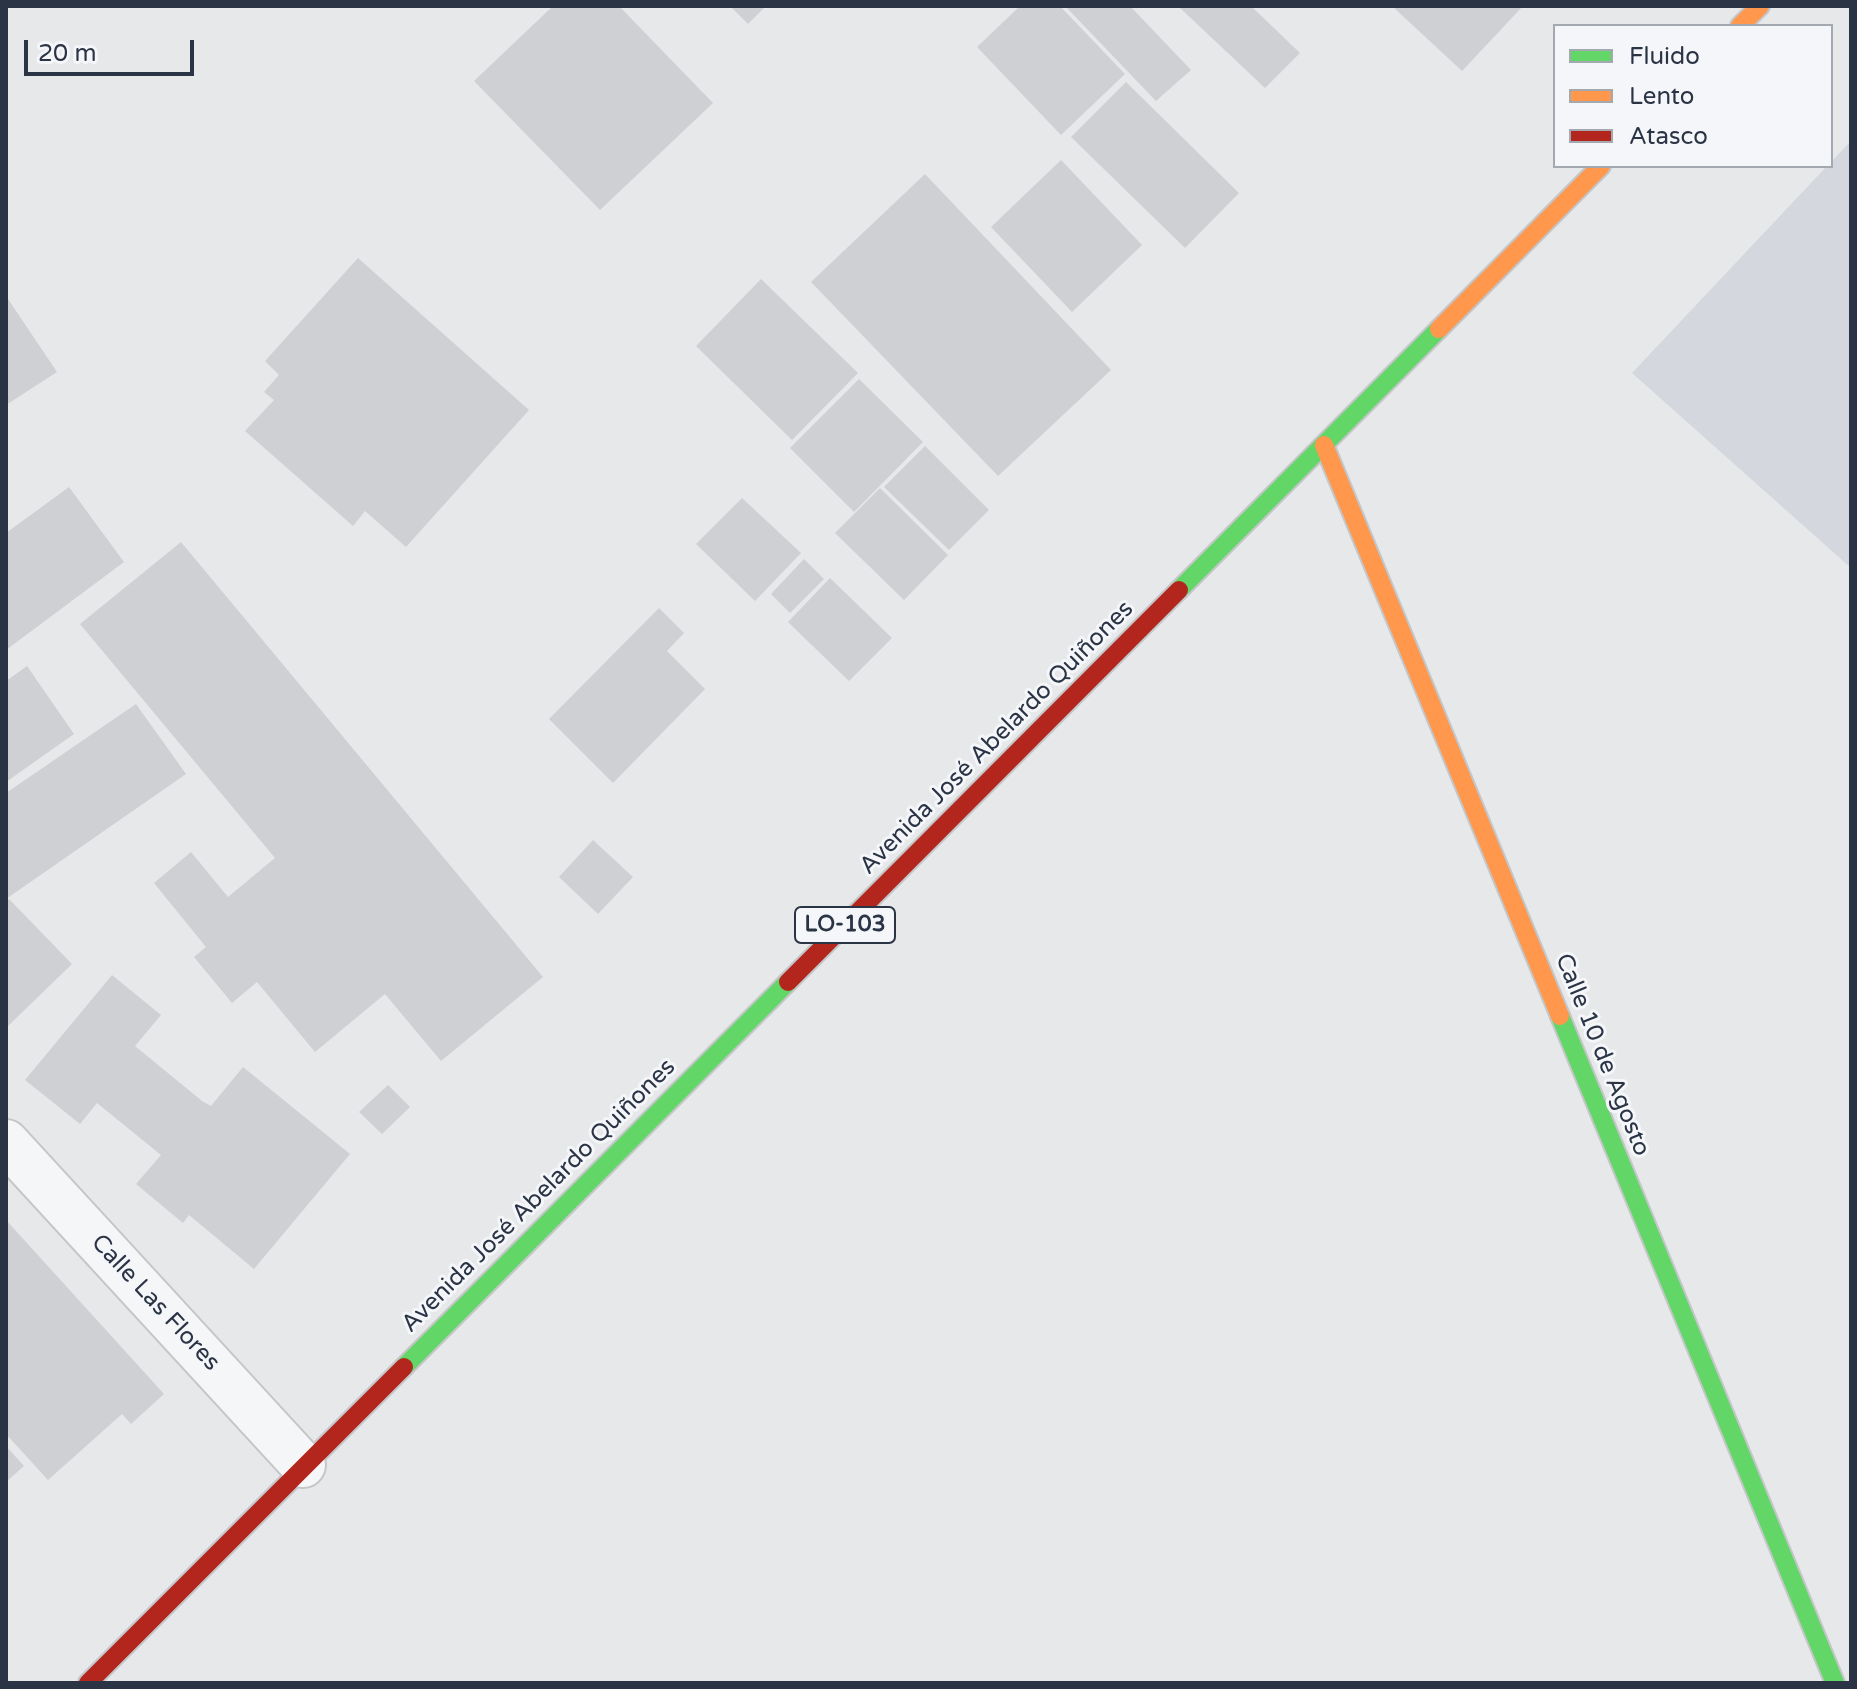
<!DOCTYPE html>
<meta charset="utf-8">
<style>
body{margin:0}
#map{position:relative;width:1857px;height:1689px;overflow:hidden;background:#e6e8ea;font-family:"Varela Round",sans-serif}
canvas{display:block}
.frame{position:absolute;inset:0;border:8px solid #2b3445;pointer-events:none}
.legend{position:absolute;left:1553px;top:24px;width:280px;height:144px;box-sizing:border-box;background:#f4f6f9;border:2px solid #a4a8b1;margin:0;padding:10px 14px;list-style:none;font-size:24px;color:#2b3445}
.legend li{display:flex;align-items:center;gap:16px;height:40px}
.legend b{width:40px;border:2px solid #a4a8b1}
.scale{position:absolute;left:24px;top:40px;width:170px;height:36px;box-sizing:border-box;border:4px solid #2b3445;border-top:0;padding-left:10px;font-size:24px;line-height:28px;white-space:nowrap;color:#2b3445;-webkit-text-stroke:6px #f4f6f9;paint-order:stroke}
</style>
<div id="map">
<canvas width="1857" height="1689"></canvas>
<div class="frame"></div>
<ul class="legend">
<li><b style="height:10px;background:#63d668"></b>Fluido</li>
<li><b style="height:10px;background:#ff974d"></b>Lento</li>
<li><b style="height:10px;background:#b3261e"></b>Atasco</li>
</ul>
<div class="scale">20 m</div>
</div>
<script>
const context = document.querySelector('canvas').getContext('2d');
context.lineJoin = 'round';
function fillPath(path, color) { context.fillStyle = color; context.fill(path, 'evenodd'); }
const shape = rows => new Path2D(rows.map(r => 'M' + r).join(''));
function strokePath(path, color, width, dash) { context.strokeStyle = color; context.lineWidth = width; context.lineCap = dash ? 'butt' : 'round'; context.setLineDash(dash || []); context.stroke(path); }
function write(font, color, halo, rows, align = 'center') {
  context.font = font + ' "Varela Round",sans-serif'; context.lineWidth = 6; context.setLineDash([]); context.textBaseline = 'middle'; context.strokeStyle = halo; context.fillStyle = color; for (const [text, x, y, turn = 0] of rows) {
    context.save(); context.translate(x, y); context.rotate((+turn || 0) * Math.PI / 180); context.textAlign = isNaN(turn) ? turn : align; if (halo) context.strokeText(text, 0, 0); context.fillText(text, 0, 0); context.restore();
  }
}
fillPath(shape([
 [1851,141,1851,568,1632,373,1827,166,1831,166,1831,162]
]), '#d4d7dd');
fillPath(shape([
 [553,6,619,6,713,103,600,210,474,81],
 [730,6,766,6,748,24],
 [1020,6,1060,6,1125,74,1061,135,977,47],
 [1065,6,1130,6,1191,70,1156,101],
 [1178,6,1251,6,1300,53,1265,88],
 [1392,6,1523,6,1462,71],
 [1126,82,1239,193,1185,248,1071,137],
 [1061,160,1142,245,1072,312,991,227],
 [925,174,1111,370,998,476,811,282],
 [358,258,529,410,406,547,365,511,353,526,245,431,274,400,264,392,279,375,265,361],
 [761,279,858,373,792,440,696,346],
 [6,296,57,372,6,405],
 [859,379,923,442,854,512,790,448],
 [925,446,989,510,949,550,884,487],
 [69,487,124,562,6,650,6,533],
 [880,488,948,555,904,600,835,533],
 [742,498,801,553,755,601,696,544],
 [181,542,543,977,441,1061,385,994,315,1052,257,982,232,1003,194,957,206,947,154,883,191,852,228,897,275,858,80,624],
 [804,559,824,579,790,613,771,594],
 [830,578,892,638,849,681,788,622],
 [659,608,684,633,667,651,705,689,613,783,549,719],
 [27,666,74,734,6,782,6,681],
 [136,704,186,774,6,899,6,793],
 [593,840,633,877,598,914,559,877],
 [9,899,72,964,6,1028,6,902],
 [112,975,161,1015,135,1046,202,1101,211,1106,243,1067,350,1154,254,1269,189,1215,183,1223,136,1184,161,1155,97,1103,80,1124,25,1080],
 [388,1085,410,1107,382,1134,359,1112],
 [6,1220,164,1394,131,1424,122,1414,48,1480,6,1434],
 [6,1446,24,1466,6,1482]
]), '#ced0d3');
const street = shape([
 [6,1142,303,1465]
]);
const fast = shape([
 [1179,590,1439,329],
 [1560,1016,1835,1683],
 [404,1367,788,982]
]);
const slow = shape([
 [1740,26,1760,6],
 [1439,329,1601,166],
 [1324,445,1560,1016]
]);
const jam = shape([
 [788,982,1179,590],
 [88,1683,404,1367]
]);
strokePath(street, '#c4c6c8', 48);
strokePath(fast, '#c4c6c8', 22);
strokePath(slow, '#c4c6c8', 22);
strokePath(jam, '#c4c6c8', 22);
strokePath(street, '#f5f6f7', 44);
strokePath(fast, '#63d668', 18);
strokePath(slow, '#ff974d', 18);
strokePath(jam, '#b3261e', 18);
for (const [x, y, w] of [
 [845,925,100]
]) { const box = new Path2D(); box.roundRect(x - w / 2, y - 18, w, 36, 6); context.fillStyle = '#f4f6f9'; context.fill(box); strokePath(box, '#2b3445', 2); }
write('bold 22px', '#2b3445', null, [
 ["LO-103",845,925]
]);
write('24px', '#2b3445', '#f4f6f9', [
 ["Avenida José Abelardo Quiñones",997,738,-45],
 ["Calle 10 de Agosto",1602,1055,68],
 ["Avenida José Abelardo Quiñones",539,1196,-45],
 ["Calle Las Flores",155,1303,47]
]);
</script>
